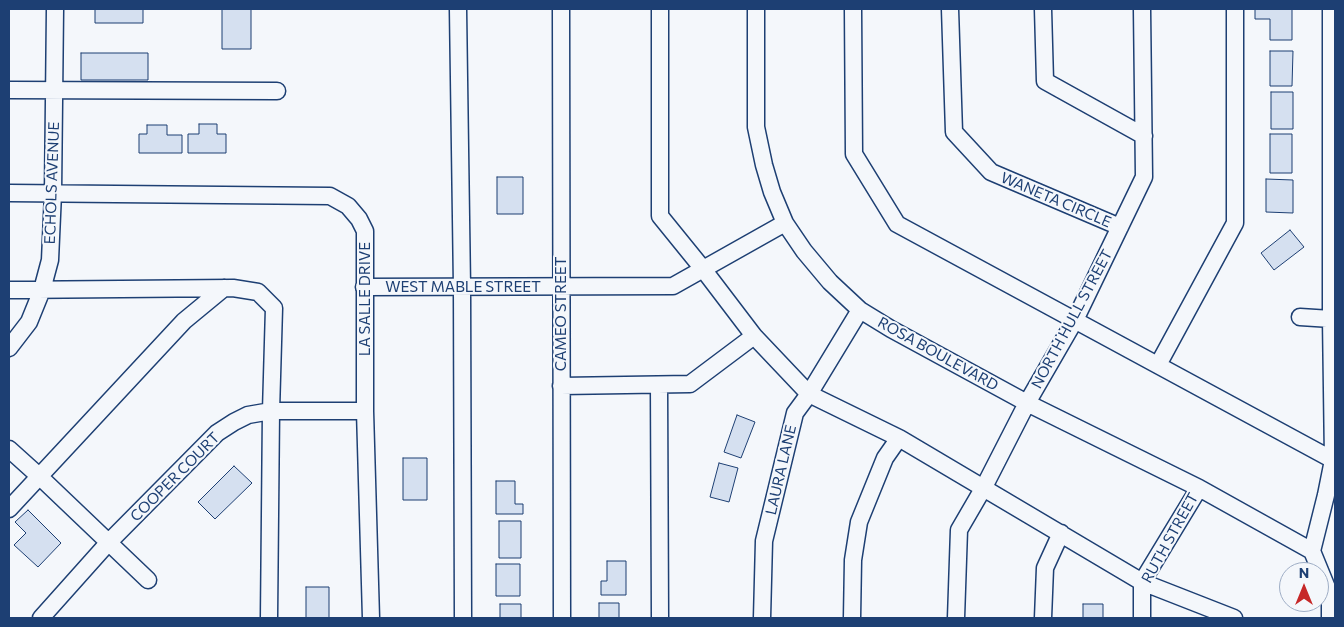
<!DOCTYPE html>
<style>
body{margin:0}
#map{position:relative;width:1344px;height:627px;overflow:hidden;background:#f4f7fb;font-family:Commissioner,sans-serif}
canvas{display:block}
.frame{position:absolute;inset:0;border:10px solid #1d3f73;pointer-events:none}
.north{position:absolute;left:1279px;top:562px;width:50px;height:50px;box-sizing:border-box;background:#f4f7fb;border:1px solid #9eadc5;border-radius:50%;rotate:0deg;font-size:14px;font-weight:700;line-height:20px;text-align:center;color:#1d3f73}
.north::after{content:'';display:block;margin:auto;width:18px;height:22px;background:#c62828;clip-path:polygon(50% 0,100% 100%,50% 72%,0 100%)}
</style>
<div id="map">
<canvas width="1344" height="627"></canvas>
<div class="frame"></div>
<div class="north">N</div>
</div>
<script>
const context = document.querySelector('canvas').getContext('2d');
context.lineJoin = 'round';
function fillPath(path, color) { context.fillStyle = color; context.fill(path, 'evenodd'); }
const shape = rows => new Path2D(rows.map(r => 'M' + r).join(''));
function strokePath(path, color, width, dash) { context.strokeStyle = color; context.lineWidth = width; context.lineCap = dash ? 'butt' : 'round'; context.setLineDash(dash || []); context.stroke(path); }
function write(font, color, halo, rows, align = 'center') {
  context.font = font + ' Commissioner,sans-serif'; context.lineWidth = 4; context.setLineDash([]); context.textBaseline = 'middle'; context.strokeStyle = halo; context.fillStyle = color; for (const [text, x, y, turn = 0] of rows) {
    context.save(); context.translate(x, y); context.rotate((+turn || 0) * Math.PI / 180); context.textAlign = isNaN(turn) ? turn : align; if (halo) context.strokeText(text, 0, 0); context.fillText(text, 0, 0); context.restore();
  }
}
const building = shape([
 [95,9,143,9,143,23,95,23,95,9],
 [222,9,251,9,251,49,222,49,222,9],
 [1255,9,1292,9,1292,40,1270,40,1270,19,1255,19,1255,9],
 [1270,51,1293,51,1292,86,1270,86,1270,51],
 [81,53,148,53,148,80,81,80,81,53],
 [1271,92,1293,92,1293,129,1271,129,1271,92],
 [199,124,217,124,217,134,226,134,226,153,188,153,188,134,199,134,199,124],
 [147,125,167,125,167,135,182,135,182,153,139,153,139,134,147,134,147,125],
 [1270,134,1292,134,1292,173,1270,173,1270,134],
 [497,177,523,177,523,214,497,214,497,177],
 [1266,179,1293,180,1293,213,1266,212,1266,179],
 [1290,230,1304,247,1274,270,1261,253,1290,230],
 [737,415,755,422,741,458,724,452,737,415],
 [403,458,427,458,427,500,403,500,403,458],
 [719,463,738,468,729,502,710,497,719,463],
 [234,466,252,483,215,519,198,502,234,466],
 [496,481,515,481,515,504,523,504,523,514,496,514,496,481],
 [28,510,61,543,38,567,14,545,26,533,15,522,28,510],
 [499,521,521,521,521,558,499,558,499,521],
 [607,561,626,561,626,595,601,595,601,581,607,581,607,561],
 [496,564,520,564,520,596,496,596,496,564],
 [306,587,329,587,329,618,306,618,306,587],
 [599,603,619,603,619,618,599,618,599,603],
 [500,604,521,604,521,618,500,618,500,604],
 [1083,604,1103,604,1103,618,1083,618,1083,604]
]);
fillPath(building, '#d5e0f0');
strokePath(building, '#1d3f73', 1);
const minor = shape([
 [458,9,462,287,463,618],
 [561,9,562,618],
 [660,9,660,216,703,269,754,336,809,394,899,438,1142,582,1234,618],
 [756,9,756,127,764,165,772,192,785,223,804,251,830,282,860,310,891,329,1027,403,1199,488,1312,551],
 [853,9,854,154,897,224,1333,460],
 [950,9,954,132,991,172,1120,227],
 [1043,9,1045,81,1144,136],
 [9,90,277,91],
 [9,193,330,196,348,206,359,219,365,231,365,411,371,618],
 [364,287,673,286,785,223],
 [9,290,233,288,258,292,274,308,271,411,269,618],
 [1300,317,1331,319],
 [9,348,29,322,42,290,50,260,53,193,55,9],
 [1158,365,1235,223,1235,9],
 [659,385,660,618],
 [561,386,690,384,754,336],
 [9,449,39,476,148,580],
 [9,509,184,321,224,288],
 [41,618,108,543,217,433,234,422,248,415,271,411,365,411],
 [762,618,764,541,795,413,809,394,860,310],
 [852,618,853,560,859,522,885,458,899,438],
 [956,618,959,530,984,487,1027,403,1075,320,1144,177,1142,9],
 [1043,618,1045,568,1061,533],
 [1142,618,1142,582,1199,488],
 [1330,618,1330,595,1312,551,1326,495,1333,460,1331,319,1331,9]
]);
strokePath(minor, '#1d3f73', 19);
strokePath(minor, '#f4f7fb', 16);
write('15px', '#1d3f73', '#f4f7fb', [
 ["ECHOLS AVENUE",52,183,-88],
 ["WANETA CIRCLE",1056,200,23],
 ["WEST MABLE STREET",463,287],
 ["LA SALLE DRIVE",365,299,-90],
 ["CAMEO STREET",561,314,-90],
 ["NORTH HULL STREET",1072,319,-62],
 ["ROSA BOULEVARD",938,354,29],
 ["LAURA LANE",781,470,-77],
 ["COOPER COURT",175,477,-45],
 ["RUTH STREET",1170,538,-61]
]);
</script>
